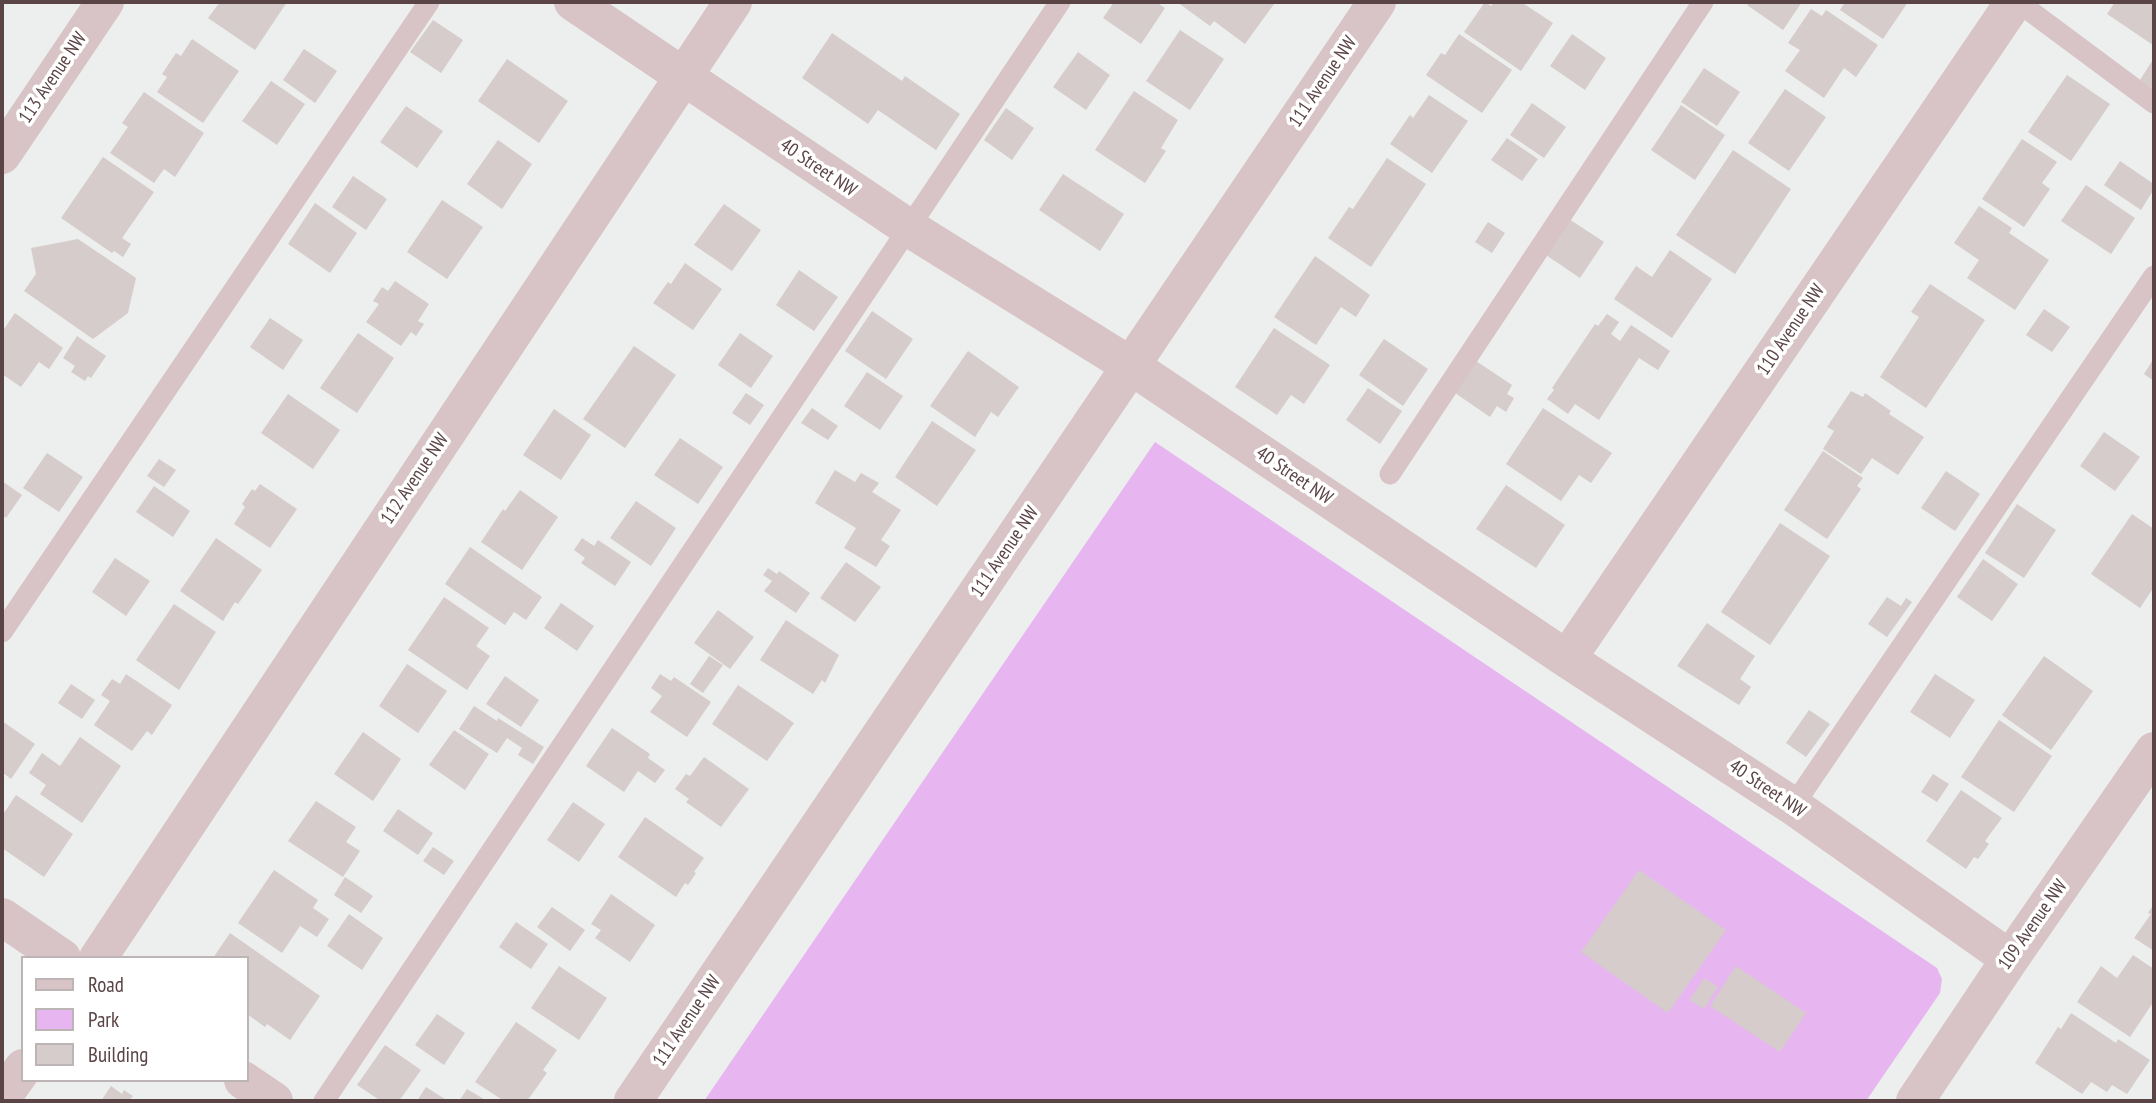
<!DOCTYPE html>
<style>
body{margin:0}
#map{position:relative;width:2156px;height:1103px;overflow:hidden;background:#ecefed;font-family:"PT Sans Narrow",sans-serif}
canvas{display:block}
.frame{position:absolute;inset:0;border:4px solid #5a4446;pointer-events:none}
.legend{position:absolute;left:21px;top:956px;width:228px;height:126px;box-sizing:border-box;background:#fff;border:2px solid #bdb4b5;margin:0;padding:9px 12px;list-style:none;font-size:21px;color:#5a4446}
.legend li{display:flex;align-items:center;gap:14px;height:35px}
.legend b{width:35px;border:2px solid #bdb4b5}
</style>
<div id="map">
<canvas width="2156" height="1103"></canvas>
<div class="frame"></div>
<ul class="legend">
<li><b style="height:9px;background:#d8c4c6"></b>Road</li>
<li><b style="height:19px;background:#e7b6f1"></b>Park</li>
<li><b style="height:19px;background:#d5cccb"></b>Building</li>
</ul>
</div>
<script>
const context = document.querySelector('canvas').getContext('2d');
context.lineJoin = 'round';
function fillPath(path, color) { context.fillStyle = color; context.fill(path, 'evenodd'); }
const shape = rows => new Path2D(rows.map(r => 'M' + r).join(''));
function strokePath(path, color, width, dash) { context.strokeStyle = color; context.lineWidth = width; context.lineCap = dash ? 'butt' : 'round'; context.setLineDash(dash || []); context.stroke(path); }
function write(font, color, halo, rows, align = 'center') {
  context.font = font + ' "PT Sans Narrow",sans-serif'; context.lineWidth = 7; context.setLineDash([]); context.textBaseline = 'middle'; context.strokeStyle = halo; context.fillStyle = color; for (const [text, x, y, turn = 0] of rows) {
    context.save(); context.translate(x, y); context.rotate((+turn || 0) * Math.PI / 180); context.textAlign = isNaN(turn) ? turn : align; if (halo) context.strokeText(text, 0, 0); context.fillText(text, 0, 0); context.restore();
  }
}
fillPath(shape([
 [1155,442,1937,968,1942,979,1940,993,1866,1101,704,1101]
]), '#e7b6f1');
fillPath(shape([
 [220,2,287,2,255,50,208,18],
 [1114,2,1156,2,1165,8,1141,44,1103,18],
 [1177,2,1271,2,1274,4,1245,44,1214,21,1210,26],
 [1485,2,1491,6,1494,2,1521,2,1553,23,1521,71,1464,32],
 [1750,2,1802,2,1783,30,1747,5],
 [1845,2,1908,2,1883,39,1840,10],
 [2115,2,2154,2,2153,45,2107,14],
 [1811,9,1822,16,1826,10,1878,45,1856,77,1844,68,1824,98,1785,71,1800,50,1788,43],
 [433,20,463,40,441,73,410,52],
 [1180,30,1224,59,1190,110,1146,81],
 [832,33,902,81,905,76,960,114,936,150,878,110,868,124,802,78],
 [1459,34,1512,70,1482,113,1426,75,1441,53,1445,55],
 [1572,34,1606,58,1585,90,1550,66],
 [192,39,239,71,203,123,157,92,167,77,162,74,176,53,181,56],
 [304,49,337,71,315,103,283,80],
 [1078,52,1110,75,1086,110,1053,87],
 [2154,58,2154,90,2140,80],
 [507,59,568,101,539,143,478,101],
 [1704,68,1740,92,1717,126,1681,102],
 [2067,75,2110,104,2071,161,2028,132],
 [271,81,305,104,277,145,242,121],
 [1785,89,1826,117,1789,171,1748,143],
 [1134,91,1178,120,1161,148,1166,151,1145,183,1095,150],
 [144,92,204,133,175,177,164,169,154,183,110,153,128,127,122,123],
 [1429,95,1468,121,1432,173,1390,144,1410,115,1413,118],
 [1532,103,1566,127,1544,158,1510,135],
 [1681,105,1725,135,1695,180,1651,150],
 [406,106,443,131,417,168,380,142],
 [1006,108,1034,128,1012,160,984,140],
 [1507,138,1538,159,1522,181,1491,160],
 [2022,139,2057,162,2042,183,2050,189,2024,227,1982,199],
 [498,140,532,164,502,209,467,184],
 [1733,150,1791,189,1735,274,1676,235],
 [103,157,154,192,122,238,131,244,123,257,114,251,112,253,61,218],
 [1387,158,1426,184,1371,267,1328,238,1349,207,1353,209],
 [2120,161,2154,184,2154,189,2141,210,2104,185],
 [1063,174,1124,214,1100,251,1039,210],
 [353,176,387,199,366,230,332,207],
 [2086,185,2135,218,2111,254,2061,221],
 [442,200,483,227,447,279,407,252],
 [315,203,357,233,330,273,288,244],
 [724,204,761,230,732,271,694,245],
 [1979,206,2012,228,2009,233,2049,260,2015,310,1967,278,1979,260,1954,243],
 [1569,219,1604,242,1580,278,1546,255],
 [1488,222,1505,233,1492,253,1475,242],
 [78,239,136,278,128,313,93,339,24,291,36,274,31,248],
 [1670,250,1712,279,1672,338,1614,299,1636,266,1652,277],
 [1315,256,1370,295,1356,317,1341,307,1316,345,1274,317],
 [685,263,722,289,693,330,653,303,668,282,671,284],
 [799,270,838,297,814,331,776,305],
 [395,281,429,304,418,321,424,324,416,336,411,332,401,346,366,322,379,304,373,301,382,287,388,291],
 [1930,284,1985,320,1926,408,1880,377,1919,317,1911,312],
 [2044,309,2070,327,2052,352,2026,335],
 [872,311,913,339,886,379,845,351],
 [15,313,63,348,49,369,39,362,21,387,2,374,2,332],
 [1607,314,1619,322,1611,334,1620,341,1631,325,1670,351,1658,370,1639,358,1599,420,1575,404,1568,414,1547,399,1554,390,1552,388,1595,324,1598,326],
 [270,318,303,340,283,370,250,347],
 [1274,328,1330,365,1304,404,1291,395,1277,415,1235,387],
 [358,333,394,358,357,413,320,388],
 [740,333,773,356,751,388,718,365],
 [77,336,106,356,91,378,88,376,85,381,71,372,75,366,63,358],
 [1384,339,1428,369,1403,406,1359,375],
 [634,346,676,375,625,448,583,419],
 [968,351,1019,387,998,417,991,412,975,437,930,406],
 [2154,358,2154,381,2144,374],
 [1476,361,1512,385,1507,394,1514,398,1506,412,1497,406,1490,417,1455,393],
 [867,372,903,396,880,430,844,406],
 [1368,388,1402,411,1380,444,1346,420],
 [1851,391,1863,397,1865,393,1891,411,1889,414,1924,437,1898,475,1872,458,1861,474,1823,449,1834,431,1827,427],
 [746,393,764,405,750,425,732,413],
 [288,394,340,430,313,469,261,433],
 [812,408,838,426,828,440,801,423],
 [1543,408,1612,453,1591,483,1579,475,1561,501,1506,464],
 [554,409,591,435,561,480,523,455],
 [932,421,976,450,937,506,895,477],
 [2104,432,2140,457,2115,491,2080,466],
 [680,438,723,467,698,504,654,475],
 [1823,451,1863,478,1857,486,1861,489,1827,539,1784,510],
 [47,453,83,477,59,512,23,488],
 [159,459,176,470,164,487,147,476],
 [835,470,855,482,861,473,879,483,872,492,901,510,881,540,890,546,876,567,844,548,856,528,815,503],
 [1946,471,1980,494,1955,531,1921,508],
 [2,481,22,495,6,518,2,515],
 [260,484,297,509,270,548,234,524,245,507,242,504,252,489,255,491],
 [1506,485,1565,525,1536,568,1476,529],
 [154,486,190,511,173,537,136,512],
 [520,490,558,517,522,570,481,542,503,509,505,511],
 [636,501,676,528,651,566,610,538],
 [2017,504,2056,530,2024,578,1985,553],
 [2132,514,2154,529,2154,587,2140,608,2091,574],
 [1780,523,1830,556,1770,645,1721,612],
 [216,538,262,570,238,604,235,602,223,621,180,591],
 [582,538,594,546,598,540,631,562,615,586,581,563,585,558,574,550],
 [470,547,542,597,526,620,514,612,505,625,445,584],
 [115,558,150,581,126,616,92,592],
 [1983,559,2018,584,1992,621,1957,597],
 [846,562,881,587,855,622,820,598],
 [768,568,777,574,779,571,810,593,796,613,764,591,772,581,763,575],
 [444,597,489,628,476,646,490,656,467,690,408,650],
 [1887,597,1901,606,1906,598,1912,602,1887,637,1868,624],
 [561,603,594,626,577,651,544,628],
 [174,604,216,632,179,690,136,660],
 [718,610,754,637,730,669,694,643],
 [786,620,839,655,825,683,822,680,813,694,760,660],
 [1707,623,1755,656,1740,679,1751,687,1739,705,1677,666],
 [709,656,723,665,703,693,690,684],
 [2044,656,2093,691,2051,750,2002,715],
 [407,664,447,691,418,733,379,706],
 [126,674,172,705,152,735,147,731,132,751,94,725,110,701,101,695,112,679,120,684],
 [660,674,671,681,674,677,711,702,687,737,650,712,662,696,651,688],
 [1935,674,1975,700,1950,738,1910,712],
 [505,676,539,700,521,727,486,704],
 [71,684,95,700,82,719,58,703],
 [738,685,794,723,767,761,712,724],
 [474,706,497,721,498,718,544,747,533,764,518,755,522,748,507,738,497,753,459,729],
 [1809,710,1830,724,1806,757,1786,743],
 [1999,720,2052,756,2014,812,1961,777],
 [2,721,35,744,11,779,2,772],
 [612,728,650,754,648,758,665,770,655,783,638,771,624,792,586,766],
 [454,730,489,754,465,790,429,765],
 [363,732,401,759,373,801,334,774],
 [80,737,121,766,82,823,40,794,46,785,29,773,42,753,60,766],
 [704,757,749,789,721,827,686,802,689,799,675,789,686,774,690,776],
 [1933,774,1949,784,1937,802,1921,792],
 [1961,790,2002,818,1985,841,1989,844,1978,859,1974,857,1966,869,1926,841],
 [16,795,73,834,44,877,2,848,2,816],
 [316,801,356,827,346,842,360,851,343,877,288,841],
 [573,802,605,824,579,862,547,840],
 [398,809,433,833,418,855,383,831],
 [645,817,704,858,694,872,696,873,688,885,685,883,676,897,618,857],
 [433,847,454,861,444,875,423,861],
 [274,870,318,900,313,908,329,919,317,937,300,926,282,953,238,923],
 [1639,870,1726,930,1668,1013,1581,952],
 [345,877,373,896,361,913,334,895],
 [611,894,655,925,630,962,595,938,601,930,591,924],
 [2154,904,2154,951,2134,938,2151,914,2148,913],
 [552,907,585,930,570,951,537,927],
 [349,914,383,938,362,970,327,946],
 [516,922,548,944,531,969,499,947],
 [230,933,320,996,290,1040,267,1024,265,1027,247,1014,247,958,213,958],
 [2133,955,2154,969,2154,1001,2130,1037,2077,1002,2101,966,2117,978],
 [559,966,607,998,579,1040,531,1008],
 [1736,966,1806,1013,1780,1052,1710,1006],
 [1704,978,1718,987,1704,1009,1690,1000],
 [2071,1013,2116,1043,2118,1039,2150,1060,2127,1094,2112,1085,2107,1092,2091,1082,2082,1094,2035,1063,2058,1027,2061,1029],
 [437,1014,465,1033,444,1065,415,1045],
 [516,1022,557,1050,543,1070,547,1073,527,1101,504,1101,475,1082],
 [385,1045,421,1070,399,1101,381,1101,357,1085],
 [111,1086,122,1094,124,1090,133,1096,129,1101,101,1101],
 [426,1087,448,1101,417,1101],
 [467,1089,487,1101,459,1101]
]), '#d5cccb');
strokePath(shape([
 [2018,2,2154,103],
 [1390,474,1703,2],
 [2,632,429,2],
 [1793,806,2154,276],
 [324,1101,1060,2]
]), '#d8c4c6', 21);
strokePath(shape([
 [573,2,909,228,1131,366,1567,659,1793,806,2010,959],
 [2,155,105,2],
 [1567,659,2014,2],
 [2,917,62,958],
 [98,958,733,2],
 [243,1080,274,1101],
 [2,1098,23,1068],
 [633,1101,1377,2],
 [1915,1101,2010,959,2154,751]
]), '#d8c4c6', 38);
write('19px', '#5a4446', '#fff', [
 ["113 Avenue NW",53,78,-56],
 ["111 Avenue NW",1323,82,-56],
 ["40 Street NW",818,168,34],
 ["110 Avenue NW",1791,330,-56],
 ["40 Street NW",1294,476,34],
 ["112 Avenue NW",415,479,-56],
 ["111 Avenue NW",1005,552,-56],
 ["40 Street NW",1767,789,34],
 ["109 Avenue NW",2033,925,-55],
 ["111 Avenue NW",687,1021,-56]
]);
</script>
